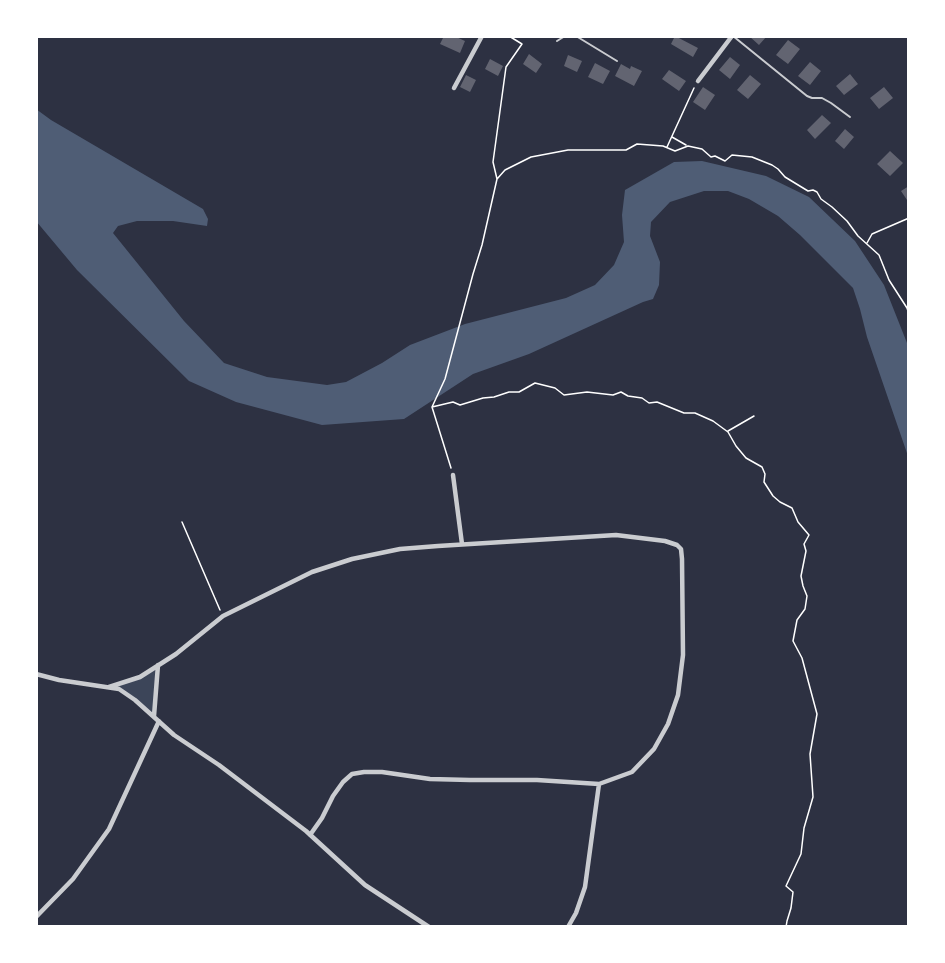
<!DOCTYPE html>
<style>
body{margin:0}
#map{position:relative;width:945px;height:963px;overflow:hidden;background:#2d3142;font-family:Ubuntu,sans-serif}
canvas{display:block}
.frame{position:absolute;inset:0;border:38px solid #fff;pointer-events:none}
</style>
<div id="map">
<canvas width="945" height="963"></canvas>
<div class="frame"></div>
</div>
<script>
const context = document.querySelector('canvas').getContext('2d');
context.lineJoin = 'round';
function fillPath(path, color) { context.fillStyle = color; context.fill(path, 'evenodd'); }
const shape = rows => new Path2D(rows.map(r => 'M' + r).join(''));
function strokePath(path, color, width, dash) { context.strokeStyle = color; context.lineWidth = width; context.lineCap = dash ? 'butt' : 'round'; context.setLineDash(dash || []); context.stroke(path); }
fillPath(shape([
 [158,665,154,716,119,689,110,687,140,677]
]), '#3c4559');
fillPath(shape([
 [36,109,51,120,203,209,208,219,207,226,173,221,137,221,118,226,113,233,184,321,224,363,267,377,327,385,346,382,382,363,410,345,465,324,566,298,595,285,614,265,624,242,622,215,625,190,674,162,702,161,766,176,809,197,855,241,884,285,909,348,909,459,867,337,860,309,853,288,800,235,778,216,749,199,728,191,704,191,670,202,651,222,650,236,660,262,659,285,653,299,643,302,529,354,473,374,404,419,322,425,236,402,189,381,77,270,36,221]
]), '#4f5d75');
fillPath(shape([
 [444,36,454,36,465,41,460,53,440,44],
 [675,36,698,48,693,57,671,44],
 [749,36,767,36,759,45],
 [788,40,800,49,788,64,776,55],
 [529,54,542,64,536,73,523,64],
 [568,55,582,61,577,72,564,66],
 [730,57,740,65,730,79,719,70],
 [490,59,503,66,498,76,485,69],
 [810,62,821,71,810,85,798,76],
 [595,63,610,71,603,84,588,77],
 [621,64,630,69,631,66,642,71,634,86,615,76],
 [669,70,686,81,679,91,662,79],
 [850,74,858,84,844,95,836,86],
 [466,75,476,80,470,92,460,87],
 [750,75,761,84,748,99,737,90],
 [703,87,715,95,705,110,693,102],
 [884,87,893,98,879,109,870,98],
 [822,115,831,123,815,139,807,130],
 [845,129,854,137,844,149,835,141],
 [890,151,903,163,890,176,877,164],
 [909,186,909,203,901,191]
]), '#626471');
strokePath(shape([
 [672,137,686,145],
 [667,147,694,88],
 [497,179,505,170,531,157,568,150,626,150,637,144,663,146,675,151,688,146,702,149,711,157,715,156,725,161,732,155,752,157,772,165,778,169,785,177,808,191,813,190,817,192,821,199,832,207,847,221,858,236,879,255,889,280,907,308,909,314],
 [867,243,872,234,909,218],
 [432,407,453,402,460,405,483,398,494,397,509,392,519,392,535,383,555,388,564,395,587,392,613,395,621,392,628,396,642,398,649,403,657,402,684,413,695,413,713,421,728,432,736,446,746,458,762,467,765,474,764,482,773,496,780,502,792,508,798,522,809,535,804,544,806,551,801,576,803,586,807,596,805,609,797,620,793,641,802,658,817,714,810,754,813,797,804,828,801,854,786,886,793,892,791,908,787,921,786,927],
 [728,431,754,416],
 [451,468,432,407,445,379,473,274,482,245,497,179,493,162,506,67,522,44,509,36],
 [182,522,220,610]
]), '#fff', 1.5);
strokePath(shape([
 [576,36,617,61],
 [733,36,807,96,812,98,822,98,831,103,850,117],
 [557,41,565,36]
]), '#caccd0', 2);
strokePath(shape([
 [698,81,732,36],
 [454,88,482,36],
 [453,475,462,544],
 [36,674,59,680,119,689,135,700,174,735,219,765,306,831,365,885,429,927],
 [109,687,140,677,176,654,223,616,312,572,352,559,400,549,438,546,616,535,665,541,677,545,681,549,682,559,683,655,678,695,668,724,654,749,632,772,599,784,537,780,470,780,430,779,382,772,364,772,352,774,343,782,333,796,322,818,310,835],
 [154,716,158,665],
 [36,917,73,879,109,829,159,721],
 [568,927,576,913,585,887,599,784]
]), '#caccd0', 4.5);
</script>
